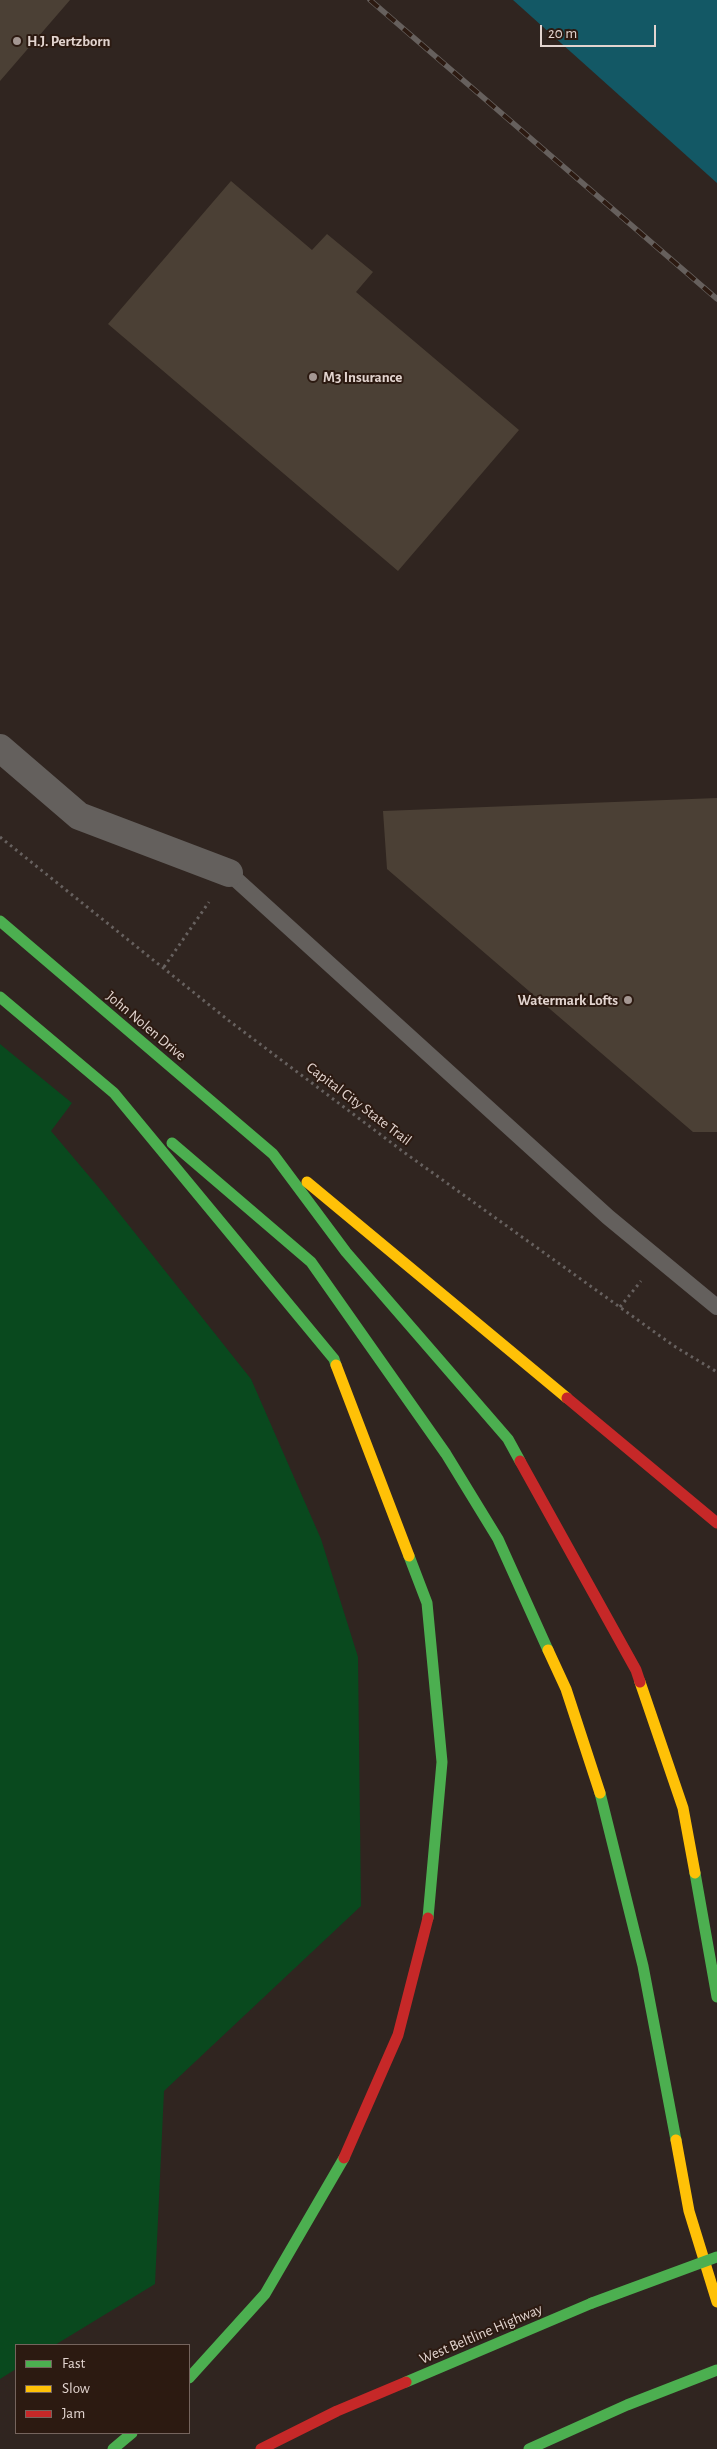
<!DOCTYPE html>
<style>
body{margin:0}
#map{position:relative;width:717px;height:2449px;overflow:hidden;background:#302520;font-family:"Alegreya Sans",sans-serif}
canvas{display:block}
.legend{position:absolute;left:15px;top:2344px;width:175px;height:90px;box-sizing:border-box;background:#2c1a11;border:1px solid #75645d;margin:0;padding:6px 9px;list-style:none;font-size:15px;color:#e2d4cf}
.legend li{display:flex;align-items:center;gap:10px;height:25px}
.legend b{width:25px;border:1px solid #75645d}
.scale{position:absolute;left:540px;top:25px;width:116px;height:22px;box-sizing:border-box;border:2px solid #e2d4cf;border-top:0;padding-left:6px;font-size:15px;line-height:18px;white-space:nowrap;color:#e2d4cf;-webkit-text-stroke:4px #2c1a11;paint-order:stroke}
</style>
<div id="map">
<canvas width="717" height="2449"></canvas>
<ul class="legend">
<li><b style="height:6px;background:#4caf50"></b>Fast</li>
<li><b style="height:6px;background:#ffc107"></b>Slow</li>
<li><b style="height:6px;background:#c62828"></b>Jam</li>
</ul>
<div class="scale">20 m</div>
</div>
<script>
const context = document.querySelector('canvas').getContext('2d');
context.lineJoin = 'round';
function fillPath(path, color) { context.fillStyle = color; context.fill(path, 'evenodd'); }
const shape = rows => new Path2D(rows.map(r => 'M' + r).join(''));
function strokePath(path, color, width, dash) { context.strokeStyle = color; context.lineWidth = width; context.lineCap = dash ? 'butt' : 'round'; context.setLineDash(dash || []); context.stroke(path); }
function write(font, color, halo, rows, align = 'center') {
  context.font = font + ' "Alegreya Sans",sans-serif'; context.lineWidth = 4; context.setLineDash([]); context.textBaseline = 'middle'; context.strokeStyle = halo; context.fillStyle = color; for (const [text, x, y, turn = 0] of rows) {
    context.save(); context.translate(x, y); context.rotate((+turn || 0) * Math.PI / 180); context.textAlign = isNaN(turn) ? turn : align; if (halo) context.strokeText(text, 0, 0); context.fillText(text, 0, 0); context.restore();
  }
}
fillPath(shape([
 [0,1044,72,1103,51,1131,100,1189,251,1379,321,1539,358,1657,361,1906,164,2091,155,2284,55,2345,16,2345,16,2369,0,2379]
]), '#09491e');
fillPath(shape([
 [513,0,717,0,717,183]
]), '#135865');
fillPath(shape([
 [0,0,70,0,0,81],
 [231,181,312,250,327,234,373,272,356,292,519,430,398,571,108,324],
 [717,798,717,1132,693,1132,387,869,383,811]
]), '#4b4035');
strokePath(shape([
 [0,837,228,1020,405,1153,674,1346,717,1372],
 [164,967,209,902],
 [620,1307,641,1281]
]), '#67615f', 3, [2.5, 4]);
strokePath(shape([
 [229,873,608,1217,717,1307]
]), '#64605d', 16);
strokePath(shape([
 [0,748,79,816,229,873]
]), '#64605d', 28);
strokePath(shape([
 [0,921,273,1154],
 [0,997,114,1093],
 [114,1093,334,1359,336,1365],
 [172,1143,311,1262,446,1454,498,1539,548,1650],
 [273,1154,346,1252,508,1439,520,1461],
 [409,1556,427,1603,442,1762,428,1918],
 [600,1793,643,1966,676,2140],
 [695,1873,717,1997],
 [189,2378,265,2294,344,2158],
 [406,2382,592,2303],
 [113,2449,132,2433],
 [529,2449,627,2405,717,2370]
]), '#4caf50', 11);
strokePath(shape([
 [307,1182,567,1398],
 [336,1365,409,1556],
 [548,1650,566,1689,600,1793],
 [640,1682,683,1808,695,1873],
 [676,2140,689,2211,717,2302]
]), '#ffc107', 11);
strokePath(shape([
 [567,1398,717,1523],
 [520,1461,636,1670,640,1682],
 [344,2158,398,2035,428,1918],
 [261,2449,337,2411,406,2382]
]), '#c62828', 11);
const rail = shape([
 [370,0,717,299]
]);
strokePath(rail, '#66605d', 5.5);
strokePath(rail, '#2c1a11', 4, [11]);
strokePath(shape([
 [592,2303,717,2257]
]), '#4caf50', 11);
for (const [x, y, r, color] of [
 [17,41,5,"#a49792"],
 [313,377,5,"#a49792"],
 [628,1000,5,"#a49792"]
]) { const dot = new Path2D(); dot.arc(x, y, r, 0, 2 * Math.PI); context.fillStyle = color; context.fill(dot); strokePath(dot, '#2c1a11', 2); }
write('bold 15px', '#e2d4cf', '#2c1a11', [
 ["H.J. Pertzborn",27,41],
 ["M3 Insurance",323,377],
 ["Watermark Lofts",618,1000,"right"]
], 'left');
write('15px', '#e2d4cf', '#2c1a11', [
 ["John Nolen Drive",146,1026,40],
 ["Capital City State Trail",359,1104,37],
 ["West Beltline Highway",481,2334,-23]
]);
</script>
